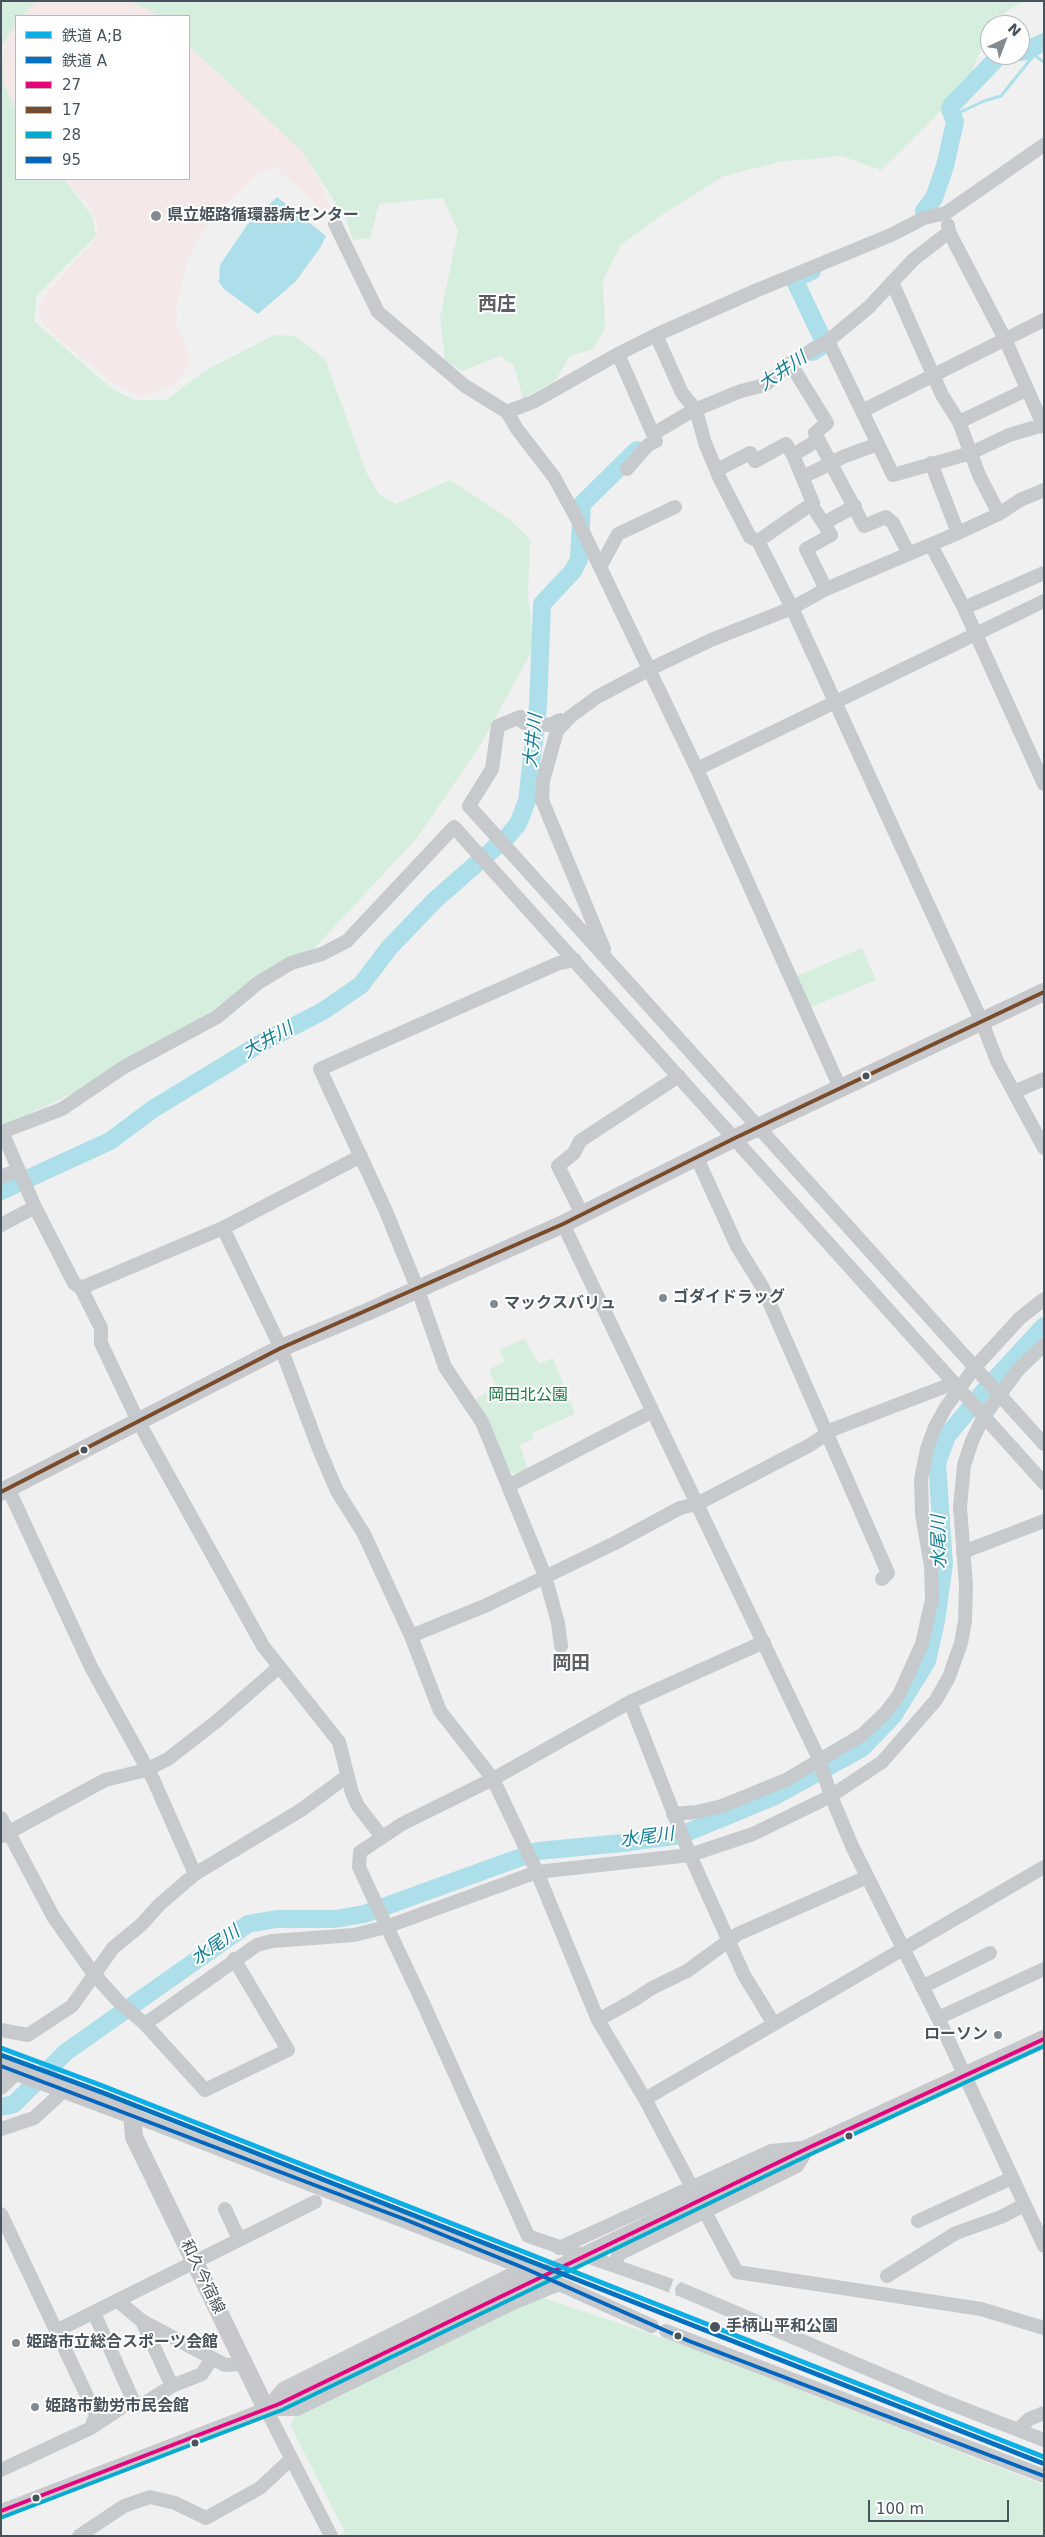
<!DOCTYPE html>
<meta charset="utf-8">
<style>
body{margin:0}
#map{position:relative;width:1045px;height:2537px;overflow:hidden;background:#f0f0f0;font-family:"DejaVu Sans","Noto Sans JP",sans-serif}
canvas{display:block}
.frame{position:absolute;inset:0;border:2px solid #48535b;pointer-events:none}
.legend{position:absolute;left:15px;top:15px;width:175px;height:165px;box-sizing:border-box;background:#fff;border:1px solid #b6babd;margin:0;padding:6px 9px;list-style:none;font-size:15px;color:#48535b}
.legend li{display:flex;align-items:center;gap:10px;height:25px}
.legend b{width:25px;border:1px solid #b6babd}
.north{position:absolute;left:980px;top:15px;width:50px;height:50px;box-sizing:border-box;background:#fff;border:1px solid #b6babd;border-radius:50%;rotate:43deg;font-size:14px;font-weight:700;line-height:20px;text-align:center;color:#48535b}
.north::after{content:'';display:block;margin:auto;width:18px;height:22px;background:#838a8f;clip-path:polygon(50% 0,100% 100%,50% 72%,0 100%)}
.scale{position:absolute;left:868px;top:2500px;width:141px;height:22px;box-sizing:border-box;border:2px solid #48535b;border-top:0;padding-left:6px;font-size:15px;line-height:18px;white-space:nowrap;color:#48535b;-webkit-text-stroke:4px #fff;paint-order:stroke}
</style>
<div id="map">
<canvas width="1045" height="2537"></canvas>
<div class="frame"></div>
<ul class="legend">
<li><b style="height:6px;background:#0bafe6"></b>鉄道 A;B</li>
<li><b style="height:6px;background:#0071be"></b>鉄道 A</li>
<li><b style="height:6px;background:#e5007d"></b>27</li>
<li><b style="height:6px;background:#7a4b2a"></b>17</li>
<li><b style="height:6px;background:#00a9ce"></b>28</li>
<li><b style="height:6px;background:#0065bd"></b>95</li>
</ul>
<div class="north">N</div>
<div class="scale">100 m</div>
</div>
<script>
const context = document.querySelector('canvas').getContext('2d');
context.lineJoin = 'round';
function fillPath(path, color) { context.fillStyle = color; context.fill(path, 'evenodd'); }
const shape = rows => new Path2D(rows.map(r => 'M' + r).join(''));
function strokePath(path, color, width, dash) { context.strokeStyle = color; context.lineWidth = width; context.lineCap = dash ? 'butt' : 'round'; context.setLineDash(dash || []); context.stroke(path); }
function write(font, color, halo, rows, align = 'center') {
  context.font = font + ' "DejaVu Sans","Noto Sans JP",sans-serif'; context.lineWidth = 4; context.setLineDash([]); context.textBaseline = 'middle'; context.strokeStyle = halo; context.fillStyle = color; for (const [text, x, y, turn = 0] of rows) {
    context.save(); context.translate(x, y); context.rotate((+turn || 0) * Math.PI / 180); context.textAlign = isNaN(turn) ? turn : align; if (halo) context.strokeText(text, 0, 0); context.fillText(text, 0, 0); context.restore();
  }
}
fillPath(shape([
 [39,1,127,1,152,11,158,16,20,16],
 [16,19,16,111,3,82,3,50],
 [189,43,304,151,338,222,333,225,310,199,276,168,259,172,228,202,203,232,188,257,177,305,176,324,191,359,189,366,175,384,142,397,113,383,68,346,45,326,38,311,46,295,73,263,92,245,98,230,93,210,65,179,189,179]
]), '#f5e8e8');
fillPath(shape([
 [1,1,37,1,22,16,16,16,16,24,2,46,4,84,16,112,16,179,64,179,92,216,96,236,37,295,34,321,112,389,135,400,167,400,204,371,275,335,295,336,325,359,367,474,379,494,396,504,450,480,508,518,530,539,528,596,534,647,480,746,417,838,308,955,190,1038,1,1127],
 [127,1,1024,1,993,20,966,86,881,170,841,156,779,162,724,176,666,212,621,245,603,280,605,328,593,349,570,356,555,381,523,398,514,366,500,356,462,371,445,360,440,317,458,231,443,198,379,204,370,238,353,240,346,219,302,151,189,46,189,16,157,16,151,11],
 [862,948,876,980,811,1007,797,976],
 [525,1339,539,1364,553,1358,575,1414,532,1433,534,1439,520,1445,528,1469,517,1474,506,1471,474,1401,496,1386,489,1370,504,1361,500,1349],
 [541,2297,692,2348,1044,2485,1044,2536,338,2536,345,2532,290,2425,295,2417,533,2299]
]), '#d6eede');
fillPath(shape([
 [277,197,326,236,320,248,296,281,258,314,224,289,219,282,220,265,247,225]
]), '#acdfe9');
strokePath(shape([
 [952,116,984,101,1001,96,1034,55,1044,62]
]), '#acdfe9', 3);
strokePath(shape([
 [1020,52,1026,51,1044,42],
 [924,211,934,198,945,166,955,122,950,109,952,105,1000,55],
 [812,271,794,279,825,344,812,352],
 [1,1191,110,1141,153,1109,263,1042,323,1011,361,985,389,948,435,900,507,837,518,824,527,801,538,706,542,604,573,571,579,559,582,504,637,450],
 [1,2107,14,2104,66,2052,248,1924,276,1919,335,1919,364,1914,538,1851,622,1843,681,1835,773,1797,862,1748,893,1716,927,1661,936,1621,944,1564,937,1463,947,1436,984,1391,1044,1326]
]), '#acdfe9', 18);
strokePath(shape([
 [658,2281,682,2290]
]), '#c6c9cb', 14, [14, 7]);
strokePath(shape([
 [335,224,378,312,465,386,507,412,517,429,554,477,576,517,697,769,841,1090],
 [948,225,949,232,1005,339,1044,427],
 [892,282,942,395,959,422,979,475,999,514],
 [656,335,682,393,696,410,705,443,720,479,750,537,758,541,792,608,982,1022,997,1061,1044,1148],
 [828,341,893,475,971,453,1009,435,1043,425],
 [618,354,656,441,648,445,627,469],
 [790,363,827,423,815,433,864,526,886,517,893,523,909,554],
 [862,411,1044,320],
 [507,412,535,401,618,354,656,335,755,291,891,235,924,218,946,213,1044,145],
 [959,422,1026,390],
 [653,434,692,411,741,391,765,385,790,363,828,341,869,307,913,260,949,232],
 [793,455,818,440],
 [931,463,958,533],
 [717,470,750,453,755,461,786,444,793,455,813,503,758,541],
 [803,477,845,456,878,444],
 [811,504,831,535,806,549,826,589],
 [824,523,855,506],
 [931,545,964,608,1044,784],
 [600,567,618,534,675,507],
 [964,608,1044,573],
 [564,723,560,720,549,725,524,723,520,717,498,726,492,769,469,806,1044,1444],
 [697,769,1044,601],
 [604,949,542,800,543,781,557,731,570,717,597,697,648,670,711,640,792,608,826,589,958,533,999,514,1020,500,1044,490],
 [1014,1092,1044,1079],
 [697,1158,737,1246,763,1288,888,1573,882,1579],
 [1,1177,18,1170],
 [582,1214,558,1166,574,1153,580,1141,679,1076],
 [563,1224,819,1759,831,1796,852,1846,938,2018,1044,2246],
 [1,1225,35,1207],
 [223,1228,281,1348,319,1449,337,1491,364,1534,411,1636,440,1711,493,1779,537,1872,598,2020,645,2099,737,2272,981,2309,1044,2328],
 [81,1288,223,1228,361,1156],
 [508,1486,651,1412],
 [8,1488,91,1667,153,1779,195,1874],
 [963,1552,1044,1521],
 [411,1636,487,1605,615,1543,680,1508,697,1504,810,1445,834,1429,954,1383],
 [561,1646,558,1623,545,1576,482,1422,445,1367,418,1290,385,1209,320,1069,559,963,575,960],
 [630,1702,690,1855,744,1975,774,2024],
 [673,1814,697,1812,722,1806,786,1780,862,1735,886,1712,899,1695,922,1644,932,1599,931,1566,922,1514,921,1479,927,1449,935,1427,946,1407,975,1367,1020,1318,1044,1299],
 [1,1818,54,1918,93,1973,118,2001,145,2024,205,2090,288,2050,234,1959],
 [2,1836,105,1780,146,1770,168,1759,217,1721,279,1667],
 [382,1837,358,1806,352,1793,339,1742,263,1646,138,1421,101,1343,101,1328,81,1288,74,1283,35,1207,2,1132,62,1109,124,1067,217,1017,258,983,291,963,322,954,347,941,454,827,1044,1483],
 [922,1987,990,1953],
 [938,2018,1044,1969],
 [598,2020,634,2000,652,1988,687,1971,738,1934,867,1877],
 [145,2024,257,1945,272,1941,354,1935,386,1927,537,1872,690,1855,753,1834,831,1796,882,1762,936,1700,949,1677,961,1643,965,1621,966,1585,960,1507,964,1465,972,1441,984,1416,1018,1370,1044,1345],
 [1,2030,28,2035,72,2006,113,1948,141,1925,160,1904,195,1874,301,1810,346,1777],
 [1,2088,18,2072],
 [645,2099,1044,1867],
 [132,2115,524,2268,652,2326],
 [1,2129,34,2118,57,2097,62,2089],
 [225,2209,239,2239],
 [1,2214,96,2415,91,2428,1,2470],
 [918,2221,1012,2178],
 [559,2248,771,2151,802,2148],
 [614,2265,619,2254,797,2166,808,2148],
 [887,2276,956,2233,1001,2217,1024,2205],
 [658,2281,528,2236,423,2003,371,1893,359,1867,360,1852,402,1824,493,1779,630,1702,764,1642],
 [682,2290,941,2400,1044,2440],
 [94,2313,133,2400],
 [142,2321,225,2365,244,2364],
 [56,2331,315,2202],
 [666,2331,1044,2476],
 [172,2386,202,2374,212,2358],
 [268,2407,283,2389,524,2268],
 [266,2409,331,2536],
 [91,2428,133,2400,140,2406,172,2386,142,2321,118,2301],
 [1018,2430,1029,2419,1044,2413],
 [1,2511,266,2409,297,2409,513,2303,559,2284],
 [79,2536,124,2506,150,2497,175,2503,206,2518,260,2488,291,2459]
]), '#c7cacc', 14);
strokePath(shape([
 [1,1492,281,1348,367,1312,563,1224,735,1138,1044,992],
 [1,2066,132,2115,134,2137,266,2409,808,2148,1044,2039]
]), '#c6c8cb', 18);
strokePath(shape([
 [1,2511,279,2404,808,2148,1044,2039]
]), '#e5007d', 4);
strokePath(shape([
 [1,1492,281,1348,563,1224,735,1138,1044,992]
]), '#7a4b2a', 4);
strokePath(shape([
 [3,2517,282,2410,811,2154,1044,2046]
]), '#00a9ce', 4);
strokePath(shape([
 [1,2066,404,2219,524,2268,689,2341,1044,2476]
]), '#0065bd', 4);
strokePath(shape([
 [1,2048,103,2086,1044,2457]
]), '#0bafe6', 5);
strokePath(shape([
 [1,2055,101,2092,1042,2463]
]), '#0071be', 5);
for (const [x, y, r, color] of [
 [156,216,6,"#838a8f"],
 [866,1076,4.5,"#48535b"],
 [663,1298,5,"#838a8f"],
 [494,1304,5,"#838a8f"],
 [84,1450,4.5,"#48535b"],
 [998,2035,5,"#838a8f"],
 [849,2136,4.5,"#48535b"],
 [715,2327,6,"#48535b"],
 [678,2336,4.5,"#48535b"],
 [16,2343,5,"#838a8f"],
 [35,2407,5,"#838a8f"],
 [195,2443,4.5,"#48535b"],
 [36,2498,4.5,"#48535b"]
]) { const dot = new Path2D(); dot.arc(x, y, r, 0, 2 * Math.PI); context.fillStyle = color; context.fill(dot); strokePath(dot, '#fff', 2); }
write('bold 16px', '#48535b', '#fff', [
 ["県立姫路循環器病センター",167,216],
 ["ゴダイドラッグ",673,1298],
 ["マックスバリュ",504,1304],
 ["ローソン",988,2035,"right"],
 ["姫路市立総合スポーツ会館",26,2343],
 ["姫路市勤労市民会館",45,2407]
], 'left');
write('16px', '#1d7846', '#fff', [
 ["岡田北公園",528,1396]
]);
write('16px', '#48535b', '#fff', [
 ["和久今宿線",202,2277,64]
]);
write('bold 16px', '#48535b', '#fff', [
 ["手柄山平和公園",726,2327]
], 'left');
write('italic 18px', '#157e93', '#fff', [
 ["大井川",783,372,-35],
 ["大井川",534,741,-84],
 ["大井川",268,1041,-29],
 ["水尾川",940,1542,-91],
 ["水尾川",647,1838,-7],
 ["水尾川",216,1946,-35]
]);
write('bold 19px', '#5c5f63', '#fff', [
 ["西庄",497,305],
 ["岡田",571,1664]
]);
</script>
